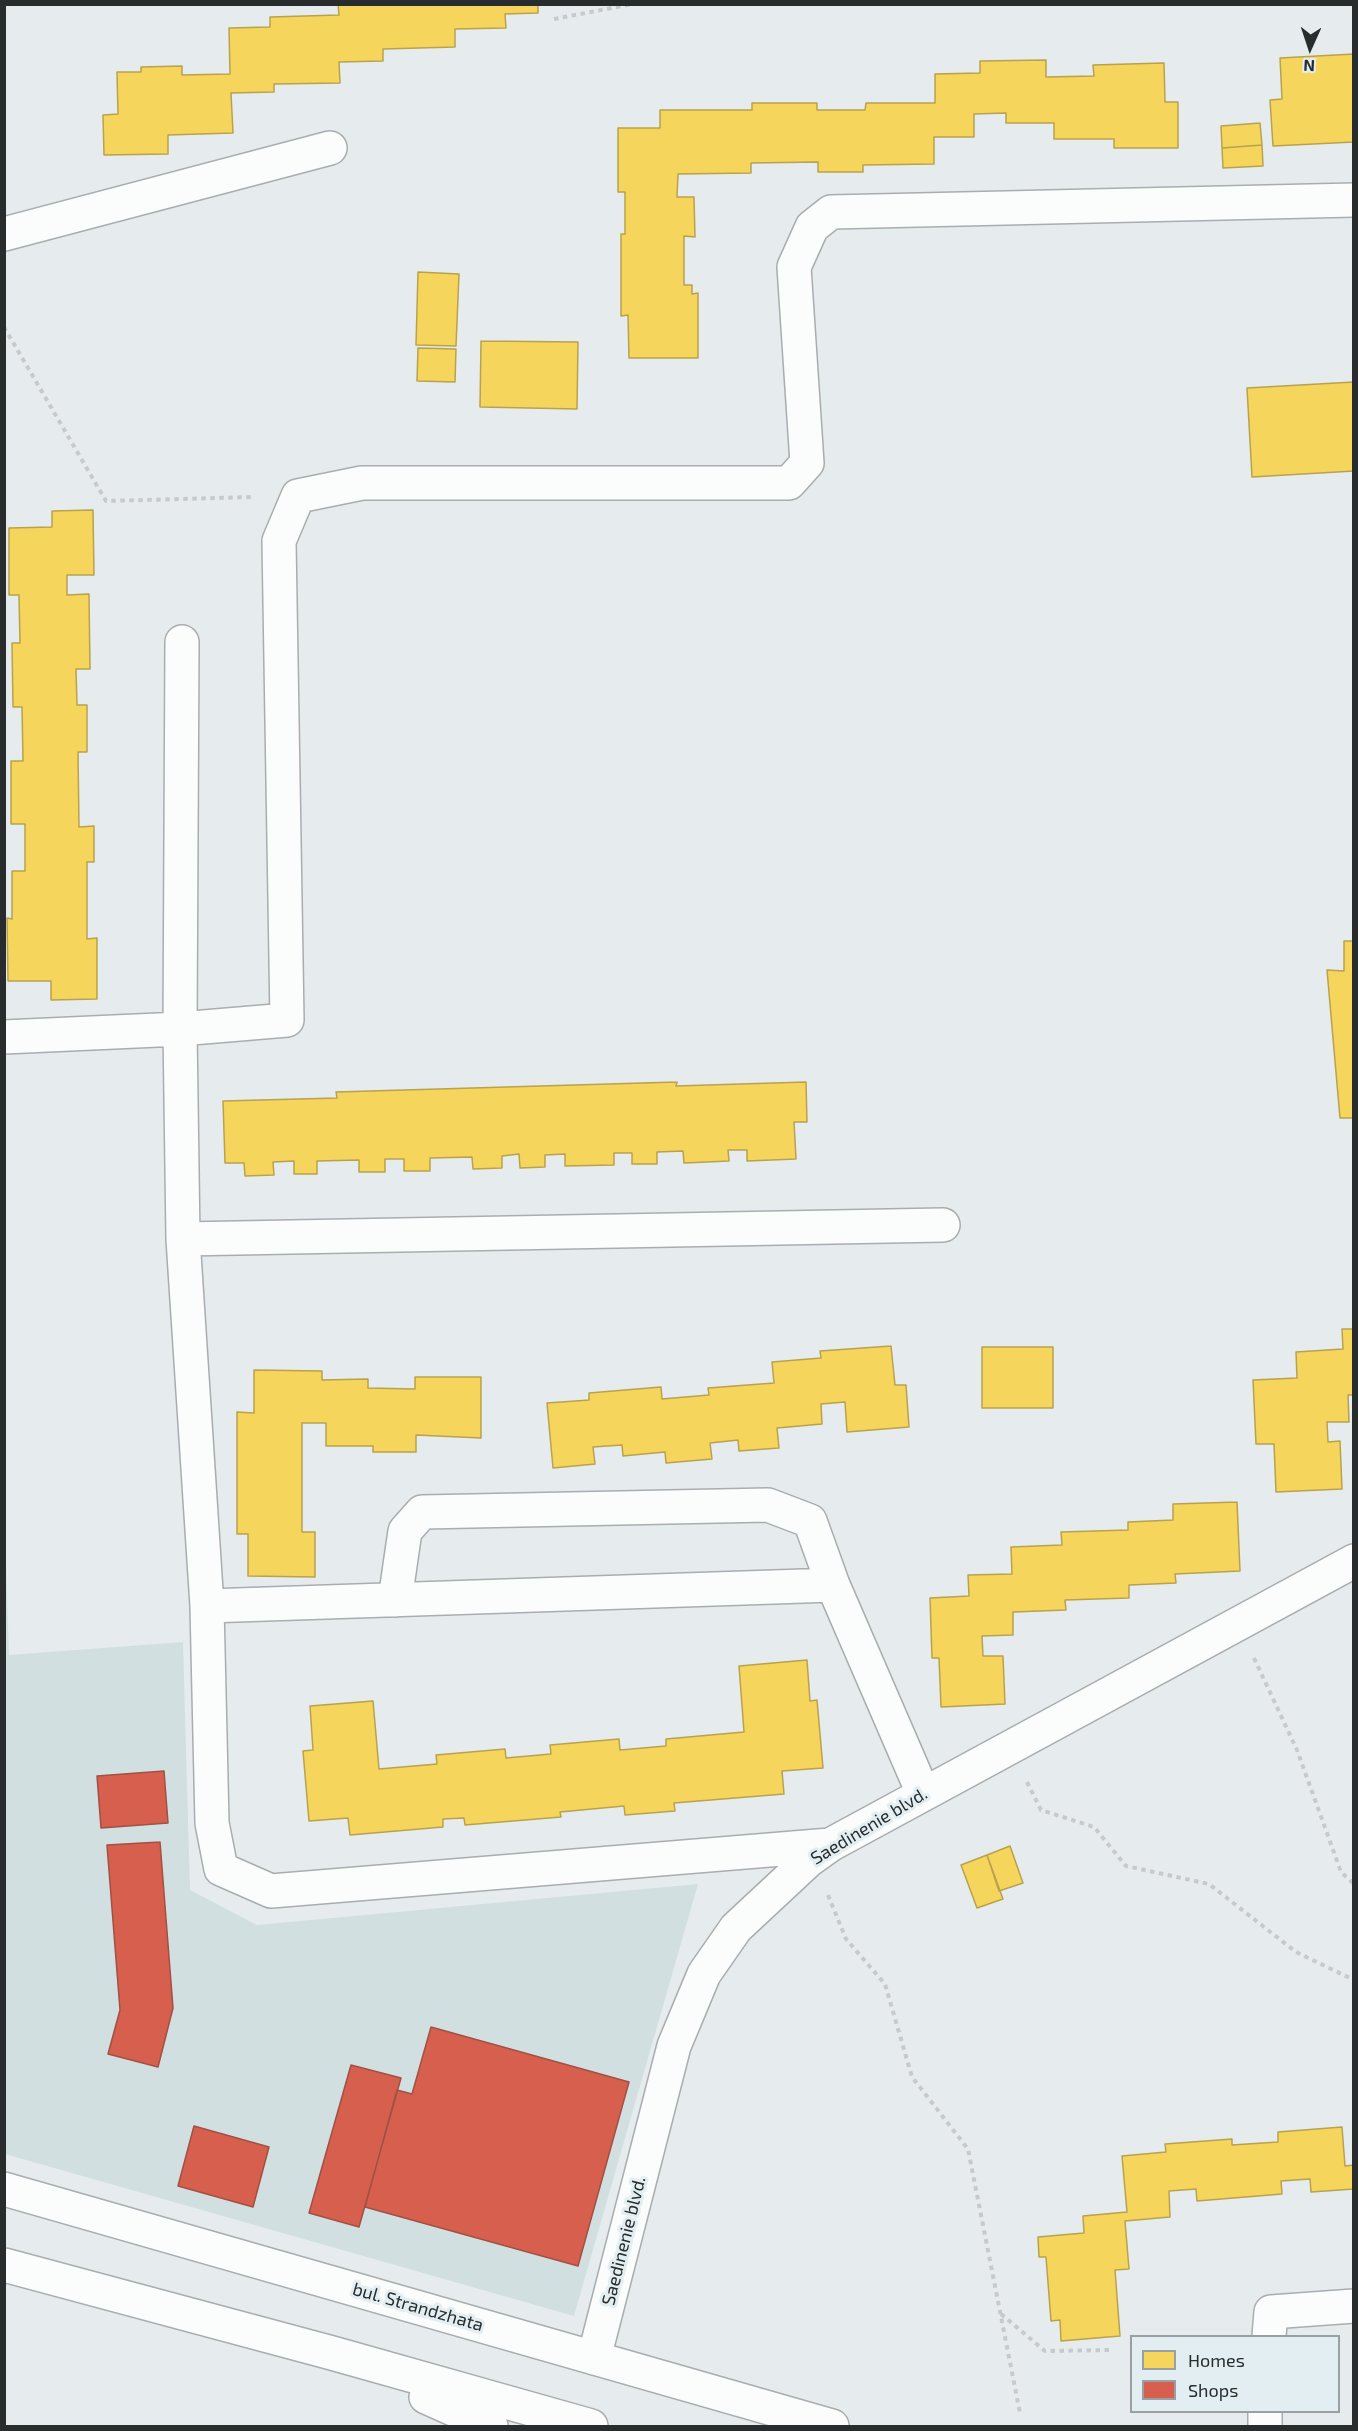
<!DOCTYPE html>
<style>
body{margin:0}
#map{position:relative;width:1358px;height:2431px;overflow:hidden;background:#e6ecee;font-family:"Exo 2",sans-serif}
canvas{display:block}
.frame{position:absolute;inset:0;border:6px solid #282c2d;pointer-events:none}
.legend{position:absolute;left:1130px;top:2335px;width:210px;height:78px;box-sizing:border-box;background:#e2eef1;border:2px solid #98a0a3;margin:0;padding:8px 10px;list-style:none;font-size:18px;color:#282c2d}
.legend li{display:flex;align-items:center;gap:12px;height:30px}
.legend b{width:30px;border:2px solid #98a0a3}
.north{position:absolute;left:1280px;top:18px;width:60px;height:60px;-webkit-text-stroke:4px #e2eef1;paint-order:stroke;rotate:183deg;font-size:16px;font-weight:700;line-height:24px;text-align:center;color:#282c2d}
.north::after{content:'';display:block;margin:auto;width:21px;height:27px;background:#282c2d;clip-path:polygon(50% 0,100% 100%,50% 72%,0 100%)}
</style>
<div id="map">
<canvas width="1358" height="2431"></canvas>
<div class="frame"></div>
<ul class="legend">
<li><b style="height:16px;background:#f6d55c"></b>Homes</li>
<li><b style="height:16px;background:#d6604d"></b>Shops</li>
</ul>
<div class="north">N</div>
</div>
<script>
const context = document.querySelector('canvas').getContext('2d');
context.lineJoin = 'round';
function fillPath(path, color) { context.fillStyle = color; context.fill(path, 'evenodd'); }
const shape = rows => new Path2D(rows.map(r => 'M' + r).join(''));
function strokePath(path, color, width, dash) { context.strokeStyle = color; context.lineWidth = width; context.lineCap = dash ? 'butt' : 'round'; context.setLineDash(dash || []); context.stroke(path); }
function write(font, color, halo, rows, align = 'center') {
  context.font = font + ' "Exo 2",sans-serif'; context.lineWidth = 6; context.setLineDash([]); context.textBaseline = 'middle'; context.strokeStyle = halo; context.fillStyle = color; for (const [text, x, y, turn = 0] of rows) {
    context.save(); context.translate(x, y); context.rotate((+turn || 0) * Math.PI / 180); context.textAlign = isNaN(turn) ? turn : align; if (halo) context.strokeText(text, 0, 0); context.fillText(text, 0, 0); context.restore();
  }
}
fillPath(shape([
 [4,1503,9,1655,183,1642,190,1890,257,1925,698,1884,574,2316,5,2154]
]), '#d1dfe1');
const homes = shape([
 [338,4,538,4,538,13,505,14,506,28,455,29,455,47,383,49,383,61,339,62,340,83,274,84,274,92,231,93,233,133,168,135,168,154,104,155,103,115,118,114,117,72,141,72,141,67,182,66,182,75,230,74,229,28,270,27,270,17,339,15,338,4],
 [1354,54,1354,142,1273,146,1270,100,1282,99,1280,58,1354,54],
 [1046,60,1046,77,1094,76,1093,65,1164,63,1165,102,1178,102,1178,148,1114,148,1114,139,1054,139,1054,123,1006,123,1006,113,974,114,974,137,934,137,934,164,863,165,863,172,818,172,818,162,751,163,751,173,678,174,677,197,694,197,695,237,684,236,684,285,692,285,692,294,698,293,698,358,629,358,628,315,621,316,621,234,625,234,625,192,618,192,618,128,660,128,660,110,752,110,752,103,817,103,817,110,865,110,866,103,935,103,935,74,980,73,980,61,1046,60],
 [1260,123,1262,145,1222,148,1221,126,1260,123],
 [1262,145,1263,166,1223,168,1222,148,1262,145],
 [418,272,459,274,456,346,416,345,418,272],
 [481,341,578,342,577,409,480,407,481,341],
 [418,348,456,349,455,382,417,381,418,348],
 [1354,382,1354,471,1252,477,1247,388,1354,382],
 [93,510,94,575,67,575,67,595,89,594,90,669,76,669,77,705,87,705,87,752,78,752,79,827,94,826,94,862,87,862,87,939,97,938,97,999,51,1000,51,981,8,981,7,918,12,919,12,871,25,871,25,824,11,824,11,761,23,761,22,707,13,707,12,643,20,643,19,595,9,595,9,528,52,527,52,511,93,510],
 [1344,941,1354,941,1354,1118,1340,1118,1327,970,1344,971,1344,941],
 [677,1082,676,1086,806,1082,807,1122,794,1122,796,1159,747,1161,747,1150,728,1150,729,1161,684,1163,683,1151,657,1152,657,1164,632,1164,632,1153,614,1153,614,1165,565,1166,565,1154,545,1155,545,1167,520,1168,519,1154,502,1156,502,1168,473,1169,472,1157,430,1158,430,1171,404,1171,404,1159,385,1159,385,1172,359,1172,359,1160,317,1161,317,1174,294,1174,294,1161,273,1162,274,1175,245,1176,244,1163,225,1163,223,1101,337,1098,336,1092,677,1082],
 [1342,1329,1354,1329,1354,1395,1348,1395,1349,1422,1327,1422,1328,1442,1340,1441,1342,1489,1276,1492,1274,1444,1256,1444,1253,1380,1297,1378,1296,1352,1343,1349,1342,1329],
 [891,1346,895,1385,906,1385,909,1427,847,1432,845,1402,821,1404,822,1424,777,1428,779,1448,739,1451,738,1440,710,1443,712,1459,666,1463,665,1452,623,1456,622,1445,593,1447,595,1464,553,1468,547,1403,589,1400,589,1393,661,1387,662,1399,709,1395,708,1388,774,1383,772,1362,821,1358,820,1351,891,1346],
 [982,1347,1053,1347,1053,1408,982,1408,982,1347],
 [254,1370,322,1371,322,1380,368,1379,368,1388,415,1389,415,1377,481,1377,481,1438,416,1435,416,1452,373,1452,373,1446,326,1446,326,1423,302,1423,302,1532,315,1532,315,1577,248,1576,248,1534,237,1534,237,1412,254,1413,254,1370],
 [1237,1502,1240,1571,1175,1574,1176,1583,1129,1585,1129,1598,1065,1600,1066,1610,1013,1612,1013,1635,982,1636,983,1656,1003,1656,1005,1704,941,1707,939,1658,932,1658,930,1598,969,1596,968,1575,1012,1574,1011,1547,1062,1545,1061,1532,1128,1530,1128,1522,1173,1520,1173,1504,1237,1502],
 [807,1660,810,1701,817,1700,823,1768,782,1771,784,1794,674,1803,675,1811,625,1815,624,1806,560,1812,561,1817,465,1825,464,1818,443,1819,443,1827,350,1835,348,1818,309,1821,303,1751,313,1750,310,1706,373,1701,379,1769,437,1764,436,1755,505,1749,506,1758,551,1754,550,1745,619,1739,620,1750,666,1746,666,1739,744,1732,739,1666,807,1660],
 [1010,1846,1023,1883,999,1891,987,1855,1010,1846],
 [987,1855,1003,1899,977,1908,961,1865,987,1855],
 [1342,2127,1345,2166,1354,2165,1354,2189,1311,2192,1310,2179,1281,2181,1282,2194,1197,2201,1196,2189,1169,2191,1170,2217,1125,2221,1129,2269,1115,2270,1120,2336,1061,2341,1060,2320,1051,2321,1046,2257,1039,2257,1038,2237,1084,2233,1083,2216,1127,2212,1122,2156,1166,2152,1165,2144,1232,2139,1232,2145,1278,2142,1278,2132,1342,2127]
]);
fillPath(homes, '#f6d55c');
strokePath(homes, '#b8a24e', 1.5);
const shops = shape([
 [164,1771,168,1823,101,1828,97,1776,164,1771],
 [160,1842,173,2008,158,2067,108,2054,120,2010,107,1845,160,1842],
 [431,2027,629,2082,578,2266,365,2207,397,2090,412,2094,431,2027],
 [351,2065,401,2078,359,2227,309,2213,351,2065],
 [194,2126,269,2147,253,2207,178,2186,194,2126]
]);
fillPath(shops, '#d6604d');
strokePath(shops, '#a25043', 1.5);
const minor = shape([
 [4,234,330,148],
 [182,642,180,1029,183,1239,207,1606,833,1585,923,1793],
 [4,1037,180,1029,287,1020,279,541,298,496,362,483,789,483,807,463,794,267,812,227,831,212,1354,200],
 [183,1239,943,1225],
 [395,1600,405,1531,422,1512,768,1505,810,1521,833,1585],
 [207,1606,212,1823,221,1869,271,1891,830,1845],
 [4,2189,832,2426],
 [4,2265,332,2353,591,2426],
 [1269,2336,1271,2312,1354,2306],
 [594,2358,674,2046,704,1974,736,1928,809,1860,830,1845,1354,1561],
 [426,2397,491,2426],
 [1265,2426,1265,2412]
]);
strokePath(minor, '#a9adaf', 36);
strokePath(shape([
 [554,19,633,4],
 [4,327,106,501,255,497],
 [1254,1658,1297,1750,1341,1872,1354,1884],
 [1027,1782,1041,1810,1094,1827,1126,1866,1209,1884,1296,1952,1354,1980],
 [828,1895,846,1939,885,1984,912,2077,968,2149,1020,2413],
 [1001,2314,1045,2351,1112,2350]
]), '#c8c9cb', 4, [4.5, 4.5]);
strokePath(minor, '#fbfcfc', 33);
write('18px', '#282c2d', '#e2eef1', [
 ["Saedinenie blvd.",869,1826,-31],
 ["Saedinenie blvd.",624,2241,-76],
 ["bul. Strandzhata",418,2307,16]
]);
</script>
